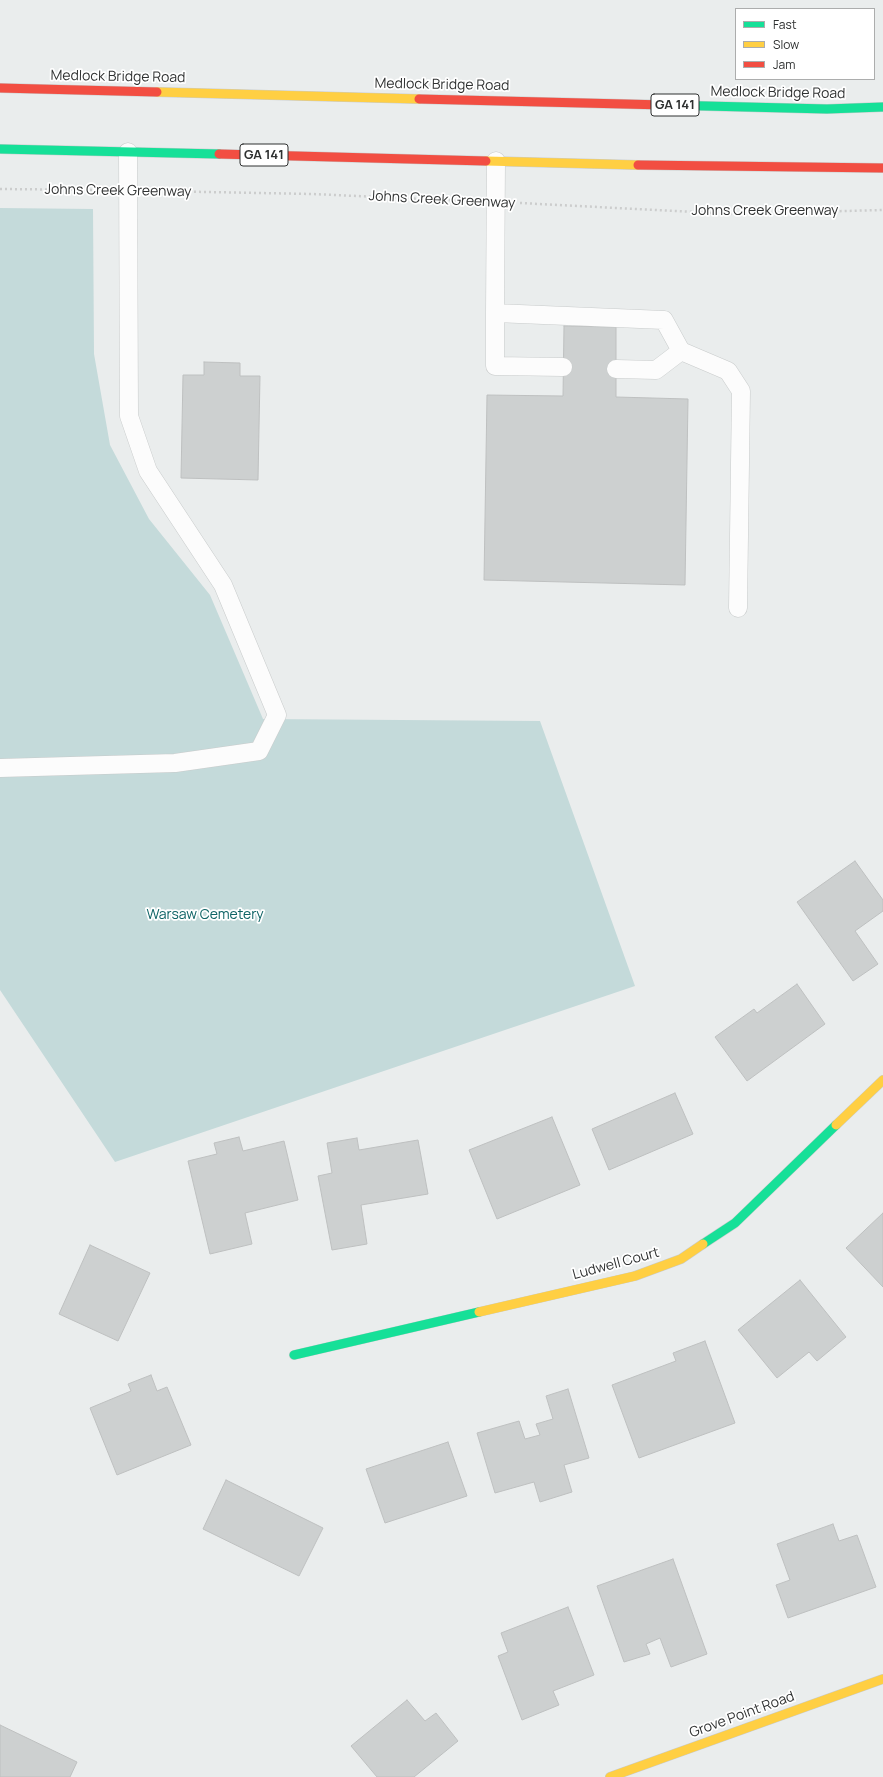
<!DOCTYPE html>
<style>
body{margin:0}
#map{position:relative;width:883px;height:1777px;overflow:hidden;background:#eaeded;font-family:Manrope,sans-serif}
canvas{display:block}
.legend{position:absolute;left:735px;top:8px;width:140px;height:72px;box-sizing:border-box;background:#fff;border:1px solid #acadad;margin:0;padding:5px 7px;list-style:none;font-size:12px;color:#2f3131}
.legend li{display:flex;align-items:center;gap:8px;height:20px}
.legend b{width:20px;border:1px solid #acadad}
</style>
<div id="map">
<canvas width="883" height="1777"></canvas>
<ul class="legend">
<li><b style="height:5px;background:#16e098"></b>Fast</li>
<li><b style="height:5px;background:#ffcf43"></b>Slow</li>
<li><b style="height:5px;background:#f24e42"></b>Jam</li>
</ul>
</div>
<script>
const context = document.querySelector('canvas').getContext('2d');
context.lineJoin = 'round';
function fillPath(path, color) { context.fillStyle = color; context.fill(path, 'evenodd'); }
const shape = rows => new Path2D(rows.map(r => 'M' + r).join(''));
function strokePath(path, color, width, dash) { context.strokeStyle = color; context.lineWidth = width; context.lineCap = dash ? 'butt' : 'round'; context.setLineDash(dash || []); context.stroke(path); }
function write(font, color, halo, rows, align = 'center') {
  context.font = font + ' Manrope,sans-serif'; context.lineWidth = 3.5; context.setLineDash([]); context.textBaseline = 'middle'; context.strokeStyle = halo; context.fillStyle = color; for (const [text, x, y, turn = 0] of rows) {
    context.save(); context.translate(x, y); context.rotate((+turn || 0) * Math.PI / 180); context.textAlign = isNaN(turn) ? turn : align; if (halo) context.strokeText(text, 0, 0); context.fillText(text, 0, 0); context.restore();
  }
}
fillPath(shape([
 [0,208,93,209,94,354,110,445,149,519,210,595,263,719,540,721,635,986,115,1162,0,990]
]), '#c4dada');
const building = shape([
 [564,326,616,327,616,397,688,399,685,585,484,580,487,395,563,396,564,326],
 [204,362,240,363,240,376,260,376,258,480,181,478,183,375,204,375,204,362],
 [855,861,883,900,883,911,855,931,878,964,853,981,797,902,855,861],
 [797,984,825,1024,747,1081,715,1037,754,1009,757,1013,797,984],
 [675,1093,693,1134,609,1170,592,1129,675,1093],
 [552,1117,580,1185,497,1219,469,1150,552,1117],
 [239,1137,243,1151,284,1141,298,1200,245,1213,252,1244,210,1254,188,1161,217,1154,214,1143,239,1137],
 [357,1138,359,1150,418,1140,428,1194,361,1205,367,1244,332,1250,318,1176,332,1173,327,1143,357,1138],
 [883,1213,883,1287,846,1248,883,1213],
 [90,1245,150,1273,118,1341,59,1314,90,1245],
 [800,1280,846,1337,817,1361,809,1352,777,1378,738,1330,800,1280],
 [705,1341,735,1423,639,1458,612,1385,676,1361,673,1353,705,1341],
 [151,1375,157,1391,167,1387,191,1445,117,1475,90,1408,131,1391,128,1384,151,1375],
 [568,1389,589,1458,564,1465,572,1492,540,1502,534,1482,495,1493,477,1433,519,1421,525,1439,540,1435,536,1424,553,1419,546,1396,568,1389],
 [448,1442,467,1496,385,1523,366,1469,448,1442],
 [226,1480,323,1528,299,1576,203,1529,226,1480],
 [833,1524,839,1541,857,1535,876,1587,788,1618,776,1585,790,1580,777,1544,833,1524],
 [673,1559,707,1654,671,1667,660,1638,646,1644,650,1654,624,1662,597,1586,673,1559],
 [568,1607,594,1675,553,1691,559,1705,522,1720,498,1656,508,1652,501,1633,568,1607],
 [407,1700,425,1721,436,1713,458,1741,414,1777,377,1777,351,1746,407,1700],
 [0,1725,77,1762,70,1777,0,1777,0,1725]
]);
fillPath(building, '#cdd0d0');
strokePath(building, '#bec0c0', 1);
const lane = shape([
 [496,161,495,313,664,320,681,351,728,371,741,391,738,608],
 [495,313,495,366,563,367],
 [616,369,656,370,681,351],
 [0,768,175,763,259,751,277,715,223,585,148,471,129,416,128,152]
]);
const fast = shape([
 [665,105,827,109,883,107],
 [0,149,219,154],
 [703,1244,735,1223,836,1125],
 [294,1355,479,1312]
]);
const slow = shape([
 [157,92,419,99],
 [486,161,638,165],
 [836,1125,883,1080],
 [479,1312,635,1276,681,1259,703,1244],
 [610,1777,883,1679]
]);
const jam = shape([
 [0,88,157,92],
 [419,99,665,105],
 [219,154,486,161],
 [638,165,883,168]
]);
strokePath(lane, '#c8cbcb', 19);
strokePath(fast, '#c8cbcb', 10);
strokePath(slow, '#c8cbcb', 10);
strokePath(jam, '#c8cbcb', 10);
strokePath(shape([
 [0,189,103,190],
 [154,191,312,194,469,201],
 [520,203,733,214,883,210]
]), '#cccdcd', 2.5, [2, 3]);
strokePath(lane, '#fcfcfc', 18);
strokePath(fast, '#16e098', 9);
strokePath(slow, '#ffcf43', 9);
strokePath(jam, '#f24e42', 9);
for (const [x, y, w] of [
 [675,105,48],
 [264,155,48]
]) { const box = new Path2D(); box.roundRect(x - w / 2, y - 11, w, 22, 3); context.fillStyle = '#fff'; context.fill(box); strokePath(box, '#2f3131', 1); }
write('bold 13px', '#2f3131', null, [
 ["GA 141",675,105],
 ["GA 141",264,155]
]);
write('14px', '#2f3131', '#fff', [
 ["Medlock Bridge Road",118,77,1],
 ["Medlock Bridge Road",442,85,1],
 ["Medlock Bridge Road",778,93,1],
 ["Johns Creek Greenway",118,191,1],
 ["Johns Creek Greenway",442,200,3],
 ["Johns Creek Greenway",765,211],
 ["Ludwell Court",616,1264,-15],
 ["Grove Point Road",742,1715,-20]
]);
write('14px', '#0f6466', '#fff', [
 ["Warsaw Cemetery",205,915]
]);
</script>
